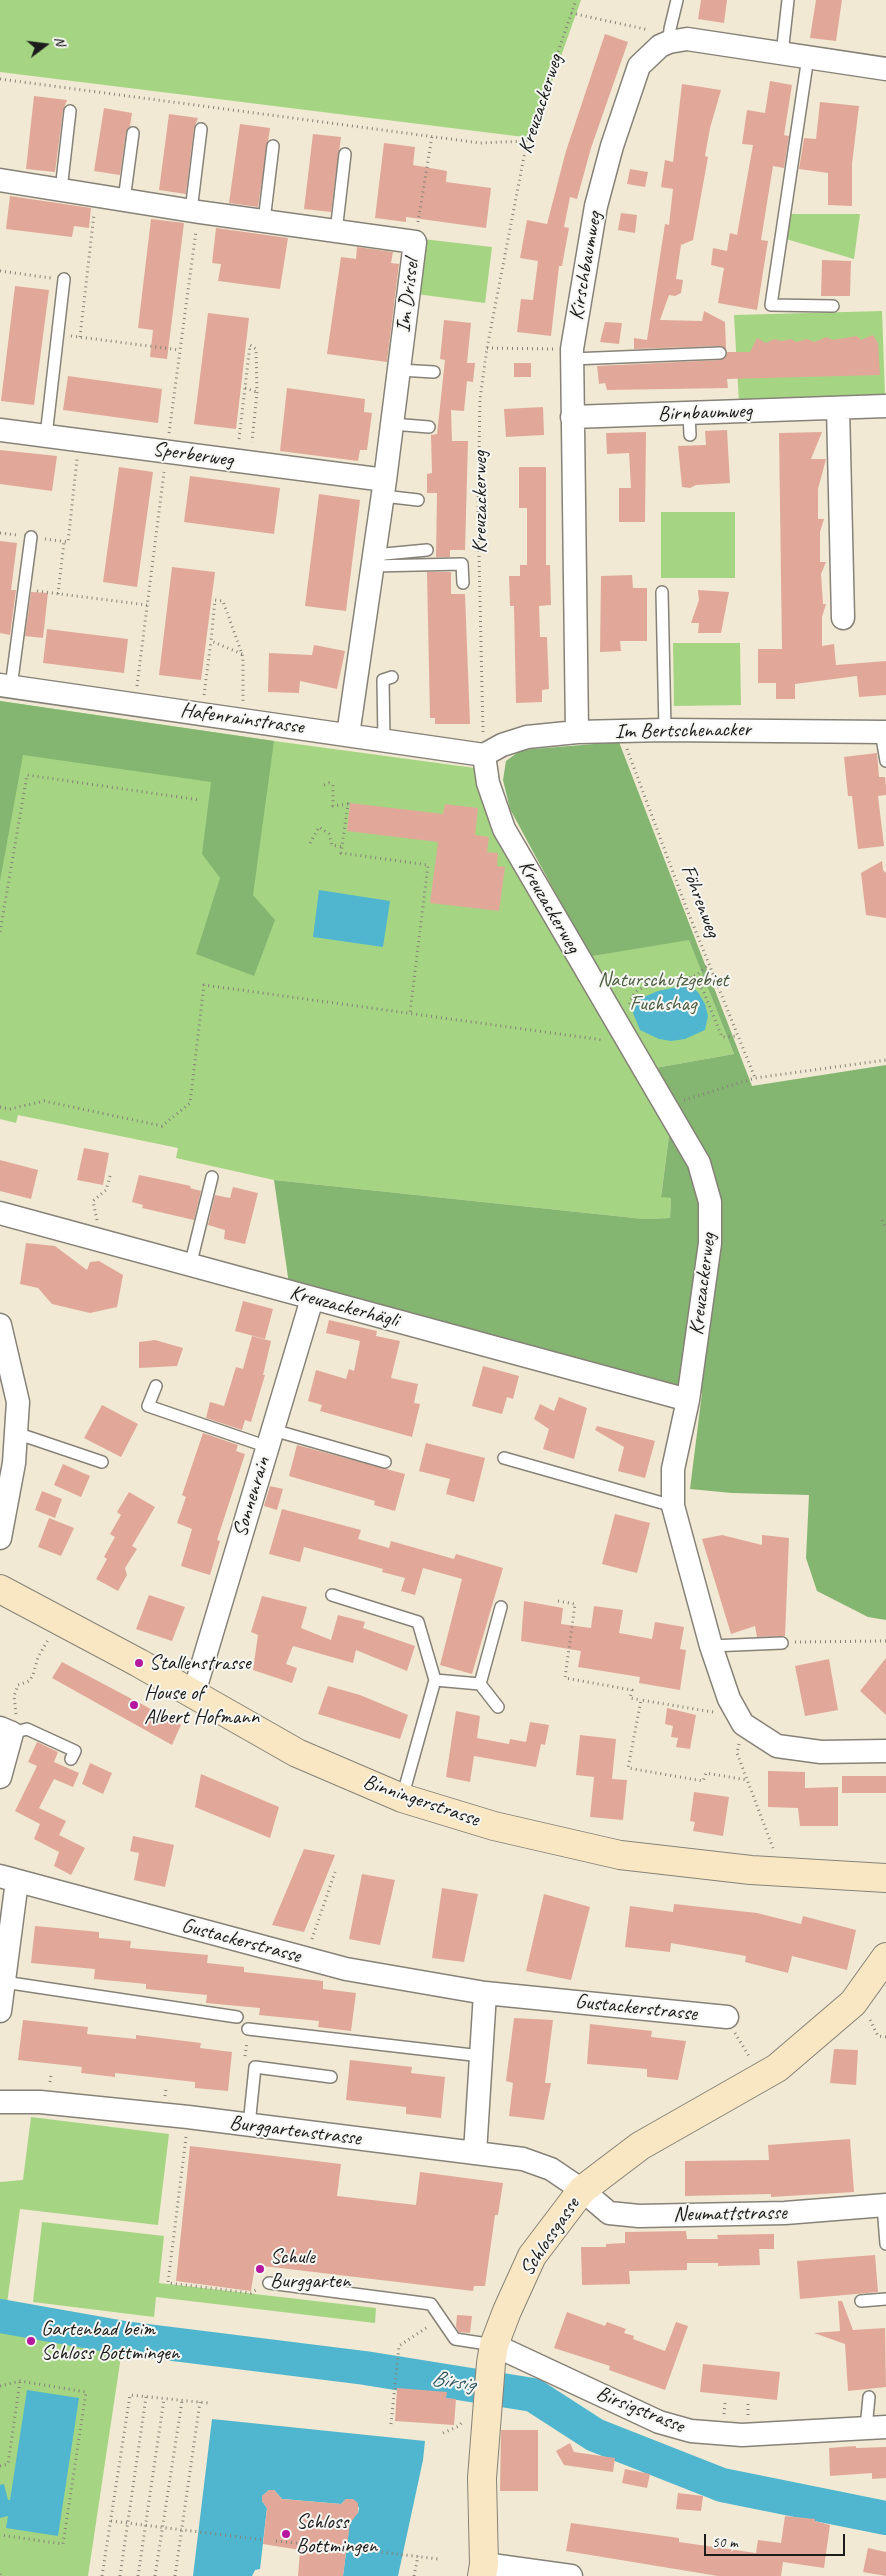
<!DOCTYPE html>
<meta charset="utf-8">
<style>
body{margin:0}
#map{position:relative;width:886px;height:2576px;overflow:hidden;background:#f1e9d3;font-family:Caveat,sans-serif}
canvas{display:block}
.north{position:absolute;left:20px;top:20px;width:50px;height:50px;-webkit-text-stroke:4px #f6f6f2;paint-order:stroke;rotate:75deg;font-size:14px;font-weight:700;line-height:20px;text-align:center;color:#1c1c1c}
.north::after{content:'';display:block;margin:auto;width:18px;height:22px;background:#1c1c1c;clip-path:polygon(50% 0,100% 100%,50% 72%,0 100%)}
.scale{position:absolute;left:704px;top:2534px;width:141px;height:22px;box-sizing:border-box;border:2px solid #1c1c1c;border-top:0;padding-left:6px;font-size:15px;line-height:18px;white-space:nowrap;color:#1c1c1c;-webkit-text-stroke:4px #f6f6f2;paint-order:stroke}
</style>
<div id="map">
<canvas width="886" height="2576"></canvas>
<div class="north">N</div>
<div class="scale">50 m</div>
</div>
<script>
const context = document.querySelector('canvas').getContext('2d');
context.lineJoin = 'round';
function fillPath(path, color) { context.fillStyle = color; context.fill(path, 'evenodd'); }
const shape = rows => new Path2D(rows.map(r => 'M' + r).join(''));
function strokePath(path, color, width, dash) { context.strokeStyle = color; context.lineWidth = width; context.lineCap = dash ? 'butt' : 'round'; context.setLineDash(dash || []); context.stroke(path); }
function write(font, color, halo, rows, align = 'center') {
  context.font = font + ' Caveat,sans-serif'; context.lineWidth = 4; context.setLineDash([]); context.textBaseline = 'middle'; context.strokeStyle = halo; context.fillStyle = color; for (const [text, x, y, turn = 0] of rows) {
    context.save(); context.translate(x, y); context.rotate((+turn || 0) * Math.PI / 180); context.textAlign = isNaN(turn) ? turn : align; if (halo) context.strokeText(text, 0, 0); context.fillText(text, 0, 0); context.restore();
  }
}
fillPath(shape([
 [0,0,581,0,532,138,0,72],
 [790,214,860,214,854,259,786,239],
 [423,239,492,247,485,303,416,294],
 [882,311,885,396,739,402,734,315],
 [661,512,735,512,735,578,661,578],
 [673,643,740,643,741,705,674,706],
 [0,701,274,741,475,768,669,1136,661,1196,671,1198,670,1218,644,1219,274,1180,176,1158,178,1148,18,1115,16,1123,0,1119],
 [689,939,734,1054,655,1068,593,956],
 [31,2117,169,2134,158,2225,20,2209,4,2325,121,2356,88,2576,0,2576,0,2182,23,2180],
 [42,2222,164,2236,159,2283,376,2308,375,2323,156,2297,154,2317,33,2302]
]), '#a5d583');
fillPath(shape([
 [0,701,274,741,253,895,275,920,254,976,196,954,220,878,202,854,211,782,23,755,0,881],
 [619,742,752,1086,886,1065,886,1620,868,1617,817,1591,806,1558,809,1495,732,1493,690,1489,702,1393,289,1284,274,1180,644,1219,670,1218,671,1198,661,1197,669,1136,684,1121,590,957,510,809,503,780,506,761,521,750],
 [689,940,734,1054,655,1068,593,956]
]), '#84b671');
fillPath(shape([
 [319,890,390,901,383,947,313,937],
 [677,987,692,987,698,992,705,1004,708,1016,705,1030,685,1039,671,1041,659,1039,640,1030,633,1013,639,999,658,991],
 [27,2390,79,2398,58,2536,6,2528,8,2516,0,2518,0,2485,4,2484,8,2500,10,2500],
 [212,2419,425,2441,423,2460,398,2576,343,2576,350,2519,358,2513,359,2508,353,2499,346,2499,341,2504,282,2499,274,2490,269,2490,262,2496,262,2501,267,2508,260,2569,255,2570,252,2576,193,2576]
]), '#50b6cf');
strokePath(shape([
 [0,2316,124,2338,365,2368,533,2395,595,2435,722,2485,886,2518]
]), '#50b6cf', 34);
fillPath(shape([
 [701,0,727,0,724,23,698,19],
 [816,0,842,0,836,41,810,38],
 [605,34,628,42,591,148,577,199,570,197,564,227,569,228,562,266,559,266,551,336,517,332,521,299,533,300,538,261,520,258,527,220,547,224,566,151],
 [770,81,792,85,784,135,789,136,784,168,773,166,761,240,768,241,757,310,718,303,724,268,711,265,713,248,727,251,730,233,737,235,753,145,742,144,747,110,765,113],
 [682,84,721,90,710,128,705,156,708,157,693,240,681,245,676,279,683,280,681,293,675,296,669,295,660,320,702,321,704,311,725,322,726,349,720,346,634,349,634,338,647,340,665,224,669,225,673,189,661,187,665,160,673,162],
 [34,96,67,100,63,110,55,172,26,169],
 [820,102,859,106,852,164,852,206,828,205,828,173,799,169,804,138,816,139],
 [104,108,132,113,130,126,126,132,120,175,94,171],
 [169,114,198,118,194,128,186,194,159,190],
 [240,124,270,128,258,207,229,203],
 [313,134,341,137,331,212,304,209],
 [384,143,415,147,413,165,447,171,446,182,491,188,486,228,406,217,406,222,375,218],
 [630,169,648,172,645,187,627,184],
 [10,196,91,208,89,228,74,226,72,237,6,229],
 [621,213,637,215,635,233,618,230],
 [151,219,184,223,167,359,150,357,153,330,138,328],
 [216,228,288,238,280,289,218,281,221,264,212,263],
 [357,247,393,252,391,263,399,264,387,362,327,354,341,257,356,259],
 [822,260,851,261,850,296,821,296],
 [15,286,49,290,34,405,1,401],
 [208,313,249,318,236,429,194,424],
 [444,320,471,323,467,363,475,363,473,382,467,381,464,411,451,410,452,441,468,441,465,550,450,550,450,557,436,557,437,493,427,493,427,474,432,473,431,435,437,434,445,360,440,359],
 [605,322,622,323,619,344,600,342],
 [873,335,878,343,880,375,727,379,728,388,607,390,605,383,599,384,597,366,720,360,726,357,727,352,750,352,757,338,766,343,774,339,782,341,791,339,796,342,807,339,814,342,827,337,833,340,857,336,861,340],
 [514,363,531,363,531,377,514,377],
 [68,376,162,389,158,423,63,410],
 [287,388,365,399,364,412,372,413,367,450,360,450,358,461,280,451],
 [543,407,544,435,506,437,504,409],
 [727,430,730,483,696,485,690,488,682,487,678,446,706,445,705,431],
 [646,432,645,522,619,522,619,488,631,488,629,453,607,454,606,433],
 [822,432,811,459,826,459,818,489,818,519,824,519,820,532,820,562,826,562,821,574,823,604,826,604,822,617,822,646,834,644,836,665,886,661,886,695,859,697,857,676,795,684,795,699,776,699,776,683,758,683,758,649,782,649,779,433],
 [0,450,57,456,52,491,0,484],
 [119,467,153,472,137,587,103,582],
 [519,467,546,467,546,565,550,565,551,605,539,606,540,637,547,637,549,689,542,690,542,702,516,703,514,606,510,606,509,576,520,576,520,565,527,565,527,508,519,508],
 [190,476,280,488,274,534,184,522],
 [319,494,360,500,346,611,305,606],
 [0,541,17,543,11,590,16,590,10,635,0,633],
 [172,567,215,572,201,680,159,675],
 [427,572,451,572,451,594,465,594,470,724,435,724,435,718,430,718],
 [632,575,633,588,647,588,647,641,620,641,621,651,600,652,601,576],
 [698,590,729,592,721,633,698,633,699,623,691,623,699,600],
 [31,592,48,593,43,638,25,636],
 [47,629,128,639,124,673,43,663],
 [314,645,345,651,337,689,300,681,299,693,268,692,269,653,312,655],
 [877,753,879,777,885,777,886,787,886,795,878,796,884,846,858,849,852,796,848,796,844,757],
 [350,803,443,814,445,804,478,808,475,835,489,837,487,852,498,853,497,866,505,867,499,911,430,903,438,842,347,831],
 [882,861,883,870,886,873,886,918,866,915,861,873],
 [84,1148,109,1153,103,1185,77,1180],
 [0,1160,38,1170,31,1199,0,1191],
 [139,1175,191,1186,190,1188,201,1191,194,1220,142,1208,143,1205,132,1202],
 [233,1187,258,1193,245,1244,224,1239,225,1230,208,1225,215,1195,230,1198],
 [26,1243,55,1246,87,1270,90,1262,99,1261,123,1275,117,1307,90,1313,52,1304,38,1288,20,1284],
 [243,1301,273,1309,265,1339,235,1331],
 [329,1320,377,1331,376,1336,400,1341,391,1378,418,1384,414,1403,420,1404,412,1437,320,1411,322,1405,308,1401,316,1370,346,1379,349,1369,354,1371,360,1341,326,1333],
 [252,1336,271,1341,263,1375,265,1375,251,1422,245,1420,242,1430,206,1418,210,1402,224,1406,236,1367,243,1369],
 [155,1340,183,1348,177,1366,139,1368,139,1342],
 [483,1366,519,1376,513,1399,507,1397,502,1414,472,1406],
 [559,1397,587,1408,574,1459,543,1449,549,1429,534,1419,540,1404,554,1411],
 [102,1405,138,1424,121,1457,84,1438],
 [597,1426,655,1441,645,1478,618,1471,624,1447,595,1430],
 [203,1433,238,1445,236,1451,245,1454,217,1540,220,1541,210,1575,181,1566,192,1529,177,1523,186,1497,182,1495],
 [426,1443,485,1458,474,1502,446,1494,450,1479,419,1471],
 [297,1445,405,1474,395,1511,374,1505,375,1501,289,1476],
 [63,1464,90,1476,81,1497,54,1485],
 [270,1486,283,1489,277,1510,264,1506],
 [42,1491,62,1499,55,1518,35,1510],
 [129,1492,155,1507,132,1546,137,1549,125,1568,127,1575,118,1591,96,1579,107,1559,104,1557,115,1537,110,1534,121,1515,117,1512],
 [282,1509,361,1530,358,1539,389,1548,391,1541,454,1559,456,1554,503,1568,472,1674,440,1665,462,1579,423,1568,415,1595,401,1591,405,1578,382,1572,383,1569,304,1547,300,1562,269,1554],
 [615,1514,650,1523,637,1573,602,1564],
 [49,1518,74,1528,61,1556,38,1547],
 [722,1535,762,1545,762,1535,789,1538,785,1636,757,1637,755,1626,731,1634,702,1539],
 [149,1595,185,1607,172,1641,136,1629],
 [262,1596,307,1607,301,1628,331,1640,338,1615,365,1622,363,1628,415,1646,407,1671,356,1650,353,1663,293,1646,286,1664,297,1668,292,1683,253,1670,258,1635,251,1632],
 [524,1601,563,1608,561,1624,591,1628,594,1606,623,1610,619,1633,652,1639,655,1622,684,1627,680,1649,686,1650,680,1690,639,1683,640,1677,578,1667,581,1651,521,1641],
 [886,1658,886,1715,860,1691],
 [829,1659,838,1710,805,1716,795,1666],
 [62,1662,181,1725,172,1745,52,1678],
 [328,1686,360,1695,408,1715,400,1739,318,1714],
 [667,1708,696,1715,690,1749,676,1747,678,1738,671,1737,673,1726,665,1724],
 [456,1711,480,1716,477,1738,509,1744,510,1739,526,1742,530,1722,549,1725,545,1745,541,1744,536,1767,474,1756,470,1782,446,1777],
 [580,1735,616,1739,612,1779,627,1780,623,1820,590,1817,594,1777,576,1775],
 [37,1742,58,1752,54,1762,79,1773,73,1787,54,1779,39,1808,66,1821,59,1835,85,1848,71,1875,54,1866,59,1852,34,1839,40,1824,15,1811,37,1766,28,1762],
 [90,1763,112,1773,103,1794,82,1784],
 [768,1771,805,1772,805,1788,838,1787,838,1826,800,1826,798,1808,768,1807],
 [201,1774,279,1807,270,1838,195,1807],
 [842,1776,886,1776,886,1793,842,1793],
 [694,1792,729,1797,723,1836,693,1831,695,1822,690,1821],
 [133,1836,174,1845,165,1887,134,1880,139,1853,130,1851],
 [304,1849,335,1855,304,1932,272,1925],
 [362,1874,395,1880,380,1945,349,1939],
 [442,1888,478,1894,464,1962,432,1958],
 [544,1894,590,1907,571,1980,526,1971],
 [674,1904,757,1913,801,1924,803,1916,856,1930,847,1970,792,1956,788,1973,745,1962,746,1956,671,1943,670,1952,625,1947,630,1906,673,1912],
 [35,1926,99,1932,99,1938,131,1941,130,1948,208,1955,207,1963,244,1967,244,1972,323,1981,323,1989,356,1993,351,2031,318,2027,319,2021,259,2015,260,2008,206,2003,207,1995,146,1989,146,1984,94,1979,95,1969,31,1963],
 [514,2018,553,2020,545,2083,551,2083,544,2120,509,2116,513,2083,506,2081],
 [23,2020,88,2027,87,2034,136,2039,136,2035,201,2043,200,2048,232,2052,228,2091,195,2088,195,2082,115,2073,115,2077,81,2073,82,2067,18,2060],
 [590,2024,652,2031,651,2037,686,2041,678,2080,647,2077,647,2069,587,2064],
 [834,2049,858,2050,856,2085,830,2083],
 [350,2060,412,2067,411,2073,445,2077,441,2118,406,2114,406,2107,346,2100],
 [850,2139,854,2192,771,2197,771,2194,685,2196,685,2161,769,2160,768,2145],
 [190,2146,341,2164,337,2196,416,2205,420,2172,503,2183,498,2215,495,2215,485,2286,474,2286,473,2291,255,2265,251,2291,176,2281],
 [686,2231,687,2239,718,2239,717,2235,774,2234,774,2249,759,2249,760,2265,718,2266,718,2263,687,2263,687,2270,629,2271,630,2284,582,2285,581,2247,606,2247,606,2244,625,2243,625,2232],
 [875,2255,878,2292,800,2299,797,2261],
 [838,2301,842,2301,853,2330,885,2328,886,2387,848,2391,845,2344,814,2333,840,2331],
 [567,2312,605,2326,607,2322,626,2329,624,2333,634,2336,633,2339,665,2351,676,2322,688,2326,665,2390,609,2370,610,2366,554,2348],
 [457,2315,472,2316,470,2333,459,2332,456,2327],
 [703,2364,780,2372,777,2400,700,2392],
 [397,2388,447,2392,446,2398,456,2399,454,2425,395,2421],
 [501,2430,538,2430,538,2491,500,2491],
 [570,2443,574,2452,615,2458,613,2472,564,2465,556,2451],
 [856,2446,856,2448,886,2447,886,2478,872,2479,872,2473,830,2476,829,2448],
 [625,2469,650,2474,647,2488,622,2483],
 [269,2490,274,2490,282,2499,341,2504,346,2499,353,2499,358,2503,358,2513,350,2523,343,2576,298,2576,300,2550,263,2544,267,2508,262,2501,262,2496],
 [678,2493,703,2496,701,2511,676,2509],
 [785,2516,815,2519,815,2521,830,2525,824,2568,783,2562,781,2576,718,2576,566,2551,571,2523,679,2538,679,2542,756,2553,758,2540,781,2543],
 [868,2548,886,2552,886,2576,863,2572]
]), '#e1a899');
const lane = shape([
 [669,42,670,29,677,0],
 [782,54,788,0],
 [808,57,771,305,833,306],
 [61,190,70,111],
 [124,200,133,133],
 [191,211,201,129],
 [264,221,273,146],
 [336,232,345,154],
 [572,359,720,353],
 [399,370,434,372],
 [689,413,690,435],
 [392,424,429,427],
 [46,436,64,279],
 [383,496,418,500],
 [374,555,427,550],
 [373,566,462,564,463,583],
 [662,592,665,730],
 [11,687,31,537],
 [881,732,886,761],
 [384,740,383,680,392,677],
 [190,1266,212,1177],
 [156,1386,148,1406,268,1447],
 [273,1430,385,1462],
 [16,1433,102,1462],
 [504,1458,673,1506],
 [332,1595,418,1622,435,1680],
 [711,1646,782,1643],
 [480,1684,501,1607],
 [12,1733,27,1729,75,1751,71,1759],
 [402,1798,435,1680,480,1684,498,1707],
 [4,1982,237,2017],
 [248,2029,481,2056],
 [249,2125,255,2067,331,2077],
 [883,2205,886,2244],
 [269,2283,431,2304,455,2339,494,2345],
 [861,2301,886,2299],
 [866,2428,869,2397]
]);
const street = shape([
 [0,180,199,212,415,242,385,480,348,735],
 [838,408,843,618],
 [572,417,886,406],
 [0,430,385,480],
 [0,685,484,755],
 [577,732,572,349,596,206,612,146,639,66,660,46,669,42,687,39,886,69],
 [484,755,488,783,504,829,699,1163,710,1202,710,1243,688,1400,673,1469,673,1506,711,1646,729,1699,743,1724,777,1746,821,1752,886,1751],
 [484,755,502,745,527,737,577,732,665,730,886,732],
 [0,1213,688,1400],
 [0,1325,18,1402,14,1463,0,1538],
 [193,1696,312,1299],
 [0,1728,12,1733,0,1777],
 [0,1876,346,1969,485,1993,727,2017],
 [0,2011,17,1881],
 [0,2102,40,2102,188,2117,523,2159,551,2169,582,2190,609,2213,639,2216,785,2213,886,2205],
 [475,2153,485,1993],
 [494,2345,659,2422,691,2431,742,2435,886,2427],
 [484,2564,571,2576]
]);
const secondary = shape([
 [0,1589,139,1663,297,1753,402,1798,494,1826,620,1855,751,1870,886,1878],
 [482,2576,484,2564,482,2478,491,2363,494,2345,507,2311,532,2256,582,2190,640,2146,777,2068,853,2003,886,1957]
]);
strokePath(lane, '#868278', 14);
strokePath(street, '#868278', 25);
strokePath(secondary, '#868278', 30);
strokePath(shape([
 [571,13,649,30],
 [0,79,480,143,527,141],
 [418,222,432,136],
 [0,271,51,278],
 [71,336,180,350],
 [80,337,94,214],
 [487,348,554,349],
 [245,388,257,392],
 [169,433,196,231],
 [239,439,250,345,256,349,257,392,252,442],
 [0,533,17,535],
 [45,539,68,542,77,459],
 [37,591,147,605],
 [58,594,64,542],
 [242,654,211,641,215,600,223,601,242,654,243,658,243,702],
 [137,686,164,472],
 [204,695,211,641],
 [483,732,478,511,480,399,487,348,527,141,576,0],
 [627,749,686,907,755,1078],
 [324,785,329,783,333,785,333,806,348,804,341,853,428,865,410,1013],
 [310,843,319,827,329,834,332,845,342,847],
 [0,932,27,775,200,800],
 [691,977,703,990,722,1037,738,1036],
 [629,1004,635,992,642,988,680,981,697,975,709,964],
 [684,1100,755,1078,886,1060],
 [0,1107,10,1109,44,1101,162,1126,190,1103,204,985,603,1040],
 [97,1220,93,1201,106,1190,111,1173],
 [882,1220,886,1229],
 [558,1601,575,1604,565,1678,632,1690,630,1698,641,1700],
 [795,1642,886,1641],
 [713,1712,641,1700,628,1768,703,1781,706,1773,747,1780],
 [16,1714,14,1696,18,1685,29,1681,33,1675,38,1657,48,1640],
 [739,1744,737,1753,773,1848],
 [312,1939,335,1872],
 [870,2020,878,2036,886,2037],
 [735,2033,750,2058],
 [245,2056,247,2042],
 [50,2082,51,2075],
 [165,2096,166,2089],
 [186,2137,168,2283,251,2293,256,2290],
 [0,2386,20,2381,86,2392,63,2544,0,2535],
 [724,2414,725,2403],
 [748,2415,748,2404],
 [391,2424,399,2346,429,2326],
 [443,2433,459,2426,463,2421],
 [0,2466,8,2464,20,2381],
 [111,2521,264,2540],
 [276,2541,325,2546],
 [347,2548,438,2559],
 [0,2574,1,2576],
 [102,2576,130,2395,208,2403],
 [120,2576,146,2397],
 [138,2576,164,2399],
 [155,2576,182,2401],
 [175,2576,200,2402],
 [414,2576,418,2556]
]), '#868278', 3, [1, 4]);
strokePath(lane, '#fff', 11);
strokePath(street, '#fff', 22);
strokePath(secondary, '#f9e7c3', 28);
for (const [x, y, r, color] of [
 [139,1663,5,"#b5179e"],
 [134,1705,5,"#b5179e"],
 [260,2269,5,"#b5179e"],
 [31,2341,5,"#b5179e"],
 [286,2534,5,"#b5179e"]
]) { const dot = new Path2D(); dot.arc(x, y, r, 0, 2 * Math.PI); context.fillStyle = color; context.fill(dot); strokePath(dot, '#f6f6f2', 2); }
write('21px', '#1c1c1c', '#f6f6f2', [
 ["Kreuzackerweg",541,104,-72],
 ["Kirschbaumweg",586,266,-80],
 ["Im Drissel",408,296,-83],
 ["Birnbaumweg",705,413,-2],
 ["Sperberweg",193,455,8],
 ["Kreuzackerweg",480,502,-90],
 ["Hafenrainstrasse",242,719,8],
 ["Im Bertschenacker",683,731,-1],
 ["Föhrenweg",700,901,69],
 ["Kreuzackerweg",549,907,60],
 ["Kreuzackerweg",703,1284,-83],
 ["Kreuzackerhägli",344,1307,15],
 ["Sonnenrain",252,1497,-73],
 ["Binningerstrasse",421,1801,19],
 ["Gustackerstrasse",241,1941,15],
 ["Gustackerstrasse",636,2008,6],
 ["Burggartenstrasse",295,2131,7],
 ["Neumattstrasse",730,2214,-1],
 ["Schlossgasse",550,2237,-56],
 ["Birsigstrasse",640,2410,22]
]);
write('21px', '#4c5d40', '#f6f6f2', [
 ["Naturschutzgebiet",663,980],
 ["Fuchshag",663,1004]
]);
write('21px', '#1c1c1c', '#f6f6f2', [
 ["Stallenstrasse",149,1663],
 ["House of",144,1693],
 ["Albert Hofmann",144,1717],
 ["Schule",270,2257],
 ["Burggarten",270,2281],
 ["Gartenbad beim",41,2329],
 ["Schloss Bottmingen",41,2353],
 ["Schloss",296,2522],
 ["Bottmingen",296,2546]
], 'left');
write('italic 22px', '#315a64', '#f6f6f2', [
 ["Birsig",453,2382,9]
]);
</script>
